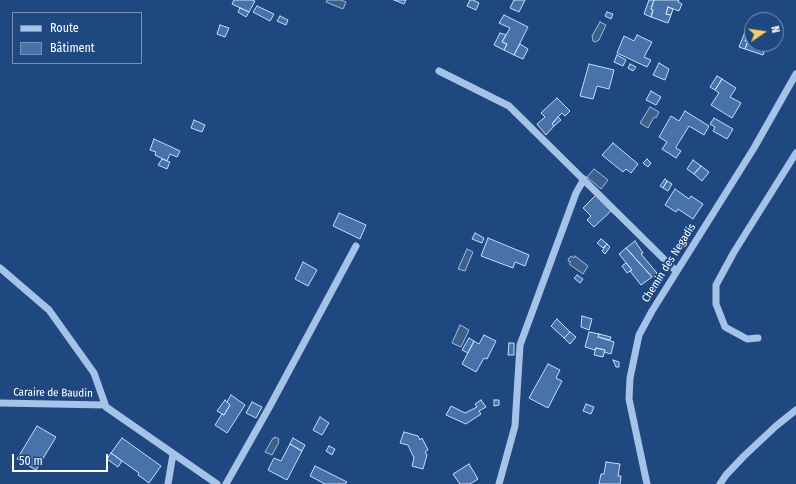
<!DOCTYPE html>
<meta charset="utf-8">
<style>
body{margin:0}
#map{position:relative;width:796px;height:484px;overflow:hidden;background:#1f4881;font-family:"Fira Sans Condensed",sans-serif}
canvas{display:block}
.legend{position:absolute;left:12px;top:12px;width:130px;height:52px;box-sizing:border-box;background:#1f4881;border:1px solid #7991b3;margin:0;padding:5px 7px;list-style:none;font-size:12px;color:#fff}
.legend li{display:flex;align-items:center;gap:8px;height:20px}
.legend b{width:20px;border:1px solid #7991b3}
.north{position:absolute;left:744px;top:12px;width:40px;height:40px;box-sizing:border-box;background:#1f4881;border:1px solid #7991b3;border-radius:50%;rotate:77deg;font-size:11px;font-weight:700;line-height:16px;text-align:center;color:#fff}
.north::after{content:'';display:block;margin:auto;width:14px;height:18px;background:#f6ce65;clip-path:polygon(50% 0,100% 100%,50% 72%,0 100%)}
.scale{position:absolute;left:12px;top:454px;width:96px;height:18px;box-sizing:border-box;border:2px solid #fff;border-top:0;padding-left:5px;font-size:12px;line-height:14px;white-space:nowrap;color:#fff;-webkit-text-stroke:3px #1f4881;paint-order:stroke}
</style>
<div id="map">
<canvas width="796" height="484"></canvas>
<ul class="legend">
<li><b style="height:5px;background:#a5c2e8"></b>Route</li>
<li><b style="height:11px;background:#4872aa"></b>Bâtiment</li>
</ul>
<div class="north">N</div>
<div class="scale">50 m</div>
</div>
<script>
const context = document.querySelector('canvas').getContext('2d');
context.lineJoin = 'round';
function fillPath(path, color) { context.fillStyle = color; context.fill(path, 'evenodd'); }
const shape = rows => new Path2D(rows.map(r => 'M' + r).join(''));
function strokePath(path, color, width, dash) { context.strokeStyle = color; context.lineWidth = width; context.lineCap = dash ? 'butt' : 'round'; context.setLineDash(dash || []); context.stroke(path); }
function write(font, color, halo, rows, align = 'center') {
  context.font = font + ' "Fira Sans Condensed",sans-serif'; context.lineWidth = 4; context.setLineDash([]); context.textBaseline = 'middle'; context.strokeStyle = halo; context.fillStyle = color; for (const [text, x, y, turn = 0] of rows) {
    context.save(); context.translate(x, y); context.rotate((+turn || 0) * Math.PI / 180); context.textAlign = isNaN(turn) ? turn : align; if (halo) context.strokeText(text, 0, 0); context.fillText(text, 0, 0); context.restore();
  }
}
const water = shape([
 [327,0,341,0,346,2,343,9,326,2,327,0],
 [600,22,606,25,599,40,595,42,593,41,592,36,600,22],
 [650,107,659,112,656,118,654,117,648,128,640,123,650,107],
 [594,169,608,180,601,189,587,177,594,169],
 [467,249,473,252,465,271,458,269,467,249],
 [575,256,588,266,583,274,569,264,571,262,568,261,569,258,571,256,574,258,575,256],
 [460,325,469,330,461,347,452,343,460,325],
 [275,437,279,439,278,441,279,442,272,455,265,452,273,438,274,439,275,437]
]);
fillPath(water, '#405f88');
strokePath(water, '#98bdea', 1);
const building = shape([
 [234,0,252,0,255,1,249,12,232,4,234,0],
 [394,0,406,0,404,4,394,0],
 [470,0,473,0,479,3,476,10,467,6,470,0],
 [514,0,525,0,519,12,510,8,514,0],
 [649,0,654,0,651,9,653,10,651,17,644,14,649,0],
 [654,0,679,0,678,2,682,4,679,11,668,7,666,14,671,15,668,23,651,17,653,10,651,9,654,0],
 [257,6,274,14,270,21,253,12,257,6],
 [668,7,673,9,671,15,666,14,668,7],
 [240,8,249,12,246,17,238,12,240,8],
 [607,12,613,14,611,19,605,16,607,12],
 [504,15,528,27,514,55,504,50,507,44,502,42,510,28,499,23,504,15],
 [280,16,288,20,286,25,277,21,280,16],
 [752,23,752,44,767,44,763,55,745,49,748,41,745,41,752,23],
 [220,25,229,28,225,37,217,34,220,25],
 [747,27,750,28,745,41,748,41,745,49,739,47,747,27],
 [500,33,506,35,502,42,507,44,504,50,494,45,500,33],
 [637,35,652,42,644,57,651,60,647,67,617,53,624,36,634,41,637,35],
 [520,44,528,49,523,59,514,55,520,44],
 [617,55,626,60,623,66,614,62,617,55],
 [659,63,669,69,665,80,653,75,659,63],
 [589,64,614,70,609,89,597,86,593,99,580,96,589,64],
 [630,64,636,67,633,71,628,68,630,64],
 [717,76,722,79,715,90,710,87,717,76],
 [722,79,736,88,730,97,741,103,732,118,711,105,719,93,715,90,722,79],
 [651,91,661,97,656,105,646,100,651,91],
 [557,98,570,111,565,116,562,113,558,117,552,124,554,126,546,135,537,124,545,117,541,113,557,98],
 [685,111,709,126,704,135,689,126,676,147,676,148,681,151,676,158,662,149,667,142,659,137,671,116,679,121,685,111],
 [558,117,561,120,554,126,552,124,558,117],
 [714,118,733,129,727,139,713,131,715,127,710,124,714,118],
 [194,120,205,125,202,132,191,128,194,120],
 [154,139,180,151,177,157,170,154,167,161,155,155,156,152,150,150,154,139],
 [613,143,638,164,631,173,626,169,623,172,602,155,613,143],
 [162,159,170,162,167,169,158,165,162,159],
 [647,159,651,163,648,167,643,163,647,159],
 [693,160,701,166,694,174,687,169,693,160],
 [701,166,709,172,702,181,694,174,701,166],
 [665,179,667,181,663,188,660,186,665,179],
 [667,181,672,184,668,191,663,188,667,181],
 [675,189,689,199,691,196,703,204,693,219,678,209,676,212,665,205,675,189],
 [596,195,611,211,594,227,587,220,591,216,583,208,596,195],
 [339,213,366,225,360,239,333,226,339,213],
 [475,233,484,238,482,243,472,239,475,233],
 [488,238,529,255,525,266,515,262,513,268,481,256,488,238],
 [601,239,607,244,603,248,597,243,601,239],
 [635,241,643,253,641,254,657,273,652,277,626,248,635,241],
 [607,244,610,247,605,254,602,251,607,244],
 [626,248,652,277,641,285,630,271,632,270,619,254,626,248],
 [303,262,317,270,308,286,295,279,303,262],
 [626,263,632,270,627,273,622,266,626,263],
 [577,275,583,279,580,283,574,278,577,275],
 [582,316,592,319,589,330,581,327,582,316],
 [557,319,570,332,564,338,551,326,557,319],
 [570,332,576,337,570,344,564,338,570,332],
 [589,332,599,334,598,337,614,342,611,354,604,352,605,350,596,348,595,350,585,347,589,332],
 [599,334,611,337,610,340,598,337,599,334],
 [484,335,496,341,487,359,484,358,476,372,462,364,474,341,479,344,484,335],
 [469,338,474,341,468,353,462,350,469,338],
 [509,343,514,343,514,355,508,355,509,343],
 [596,348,605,350,603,357,594,355,596,348],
 [613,360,619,362,619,367,616,367,613,360],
 [548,364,560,370,556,378,562,381,548,408,529,398,548,364],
 [231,395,245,405,227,433,215,425,222,414,224,415,230,405,227,402,231,395],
 [225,400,230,405,224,415,217,411,225,400],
 [481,400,486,407,479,411,481,414,466,424,446,415,451,406,465,413,477,407,475,404,481,400],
 [494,400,499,400,499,405,494,406,494,400],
 [252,402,262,407,256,418,246,413,252,402],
 [586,404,594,407,591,414,583,411,586,404],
 [320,417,329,423,322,435,313,430,320,417],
 [37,426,56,437,36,470,17,459,37,426],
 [404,432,418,436,420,440,422,438,428,450,425,452,427,455,423,469,412,466,414,458,408,445,400,443,404,432],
 [122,438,161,466,149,483,138,475,139,473,111,453,122,438],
 [293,438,305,445,302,451,290,444,293,438],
 [290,444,302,451,287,480,268,470,274,458,281,461,290,444],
 [329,446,335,449,332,455,326,451,329,446],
 [111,453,122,461,118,467,107,459,111,453],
 [606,462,620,464,618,476,621,476,620,484,599,484,601,474,604,474,606,462],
 [469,464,478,479,470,484,460,484,453,474,469,464],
 [315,466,347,482,345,484,325,484,310,476,315,466]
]);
fillPath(building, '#4872aa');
strokePath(building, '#c9ddf6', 1);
strokePath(shape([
 [439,71,509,106,676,271],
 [0,268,49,310,94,373,106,407,217,484],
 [758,338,747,339,725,327,716,304,716,285,734,252,796,153],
 [0,403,105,405],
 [168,484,173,454],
 [226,484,270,406,356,246],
 [499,484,515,426,520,345,576,193,584,179],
 [647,484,629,399,630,378,639,335,652,311,754,148,796,74],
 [720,484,726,475,744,456,776,426,796,410]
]), '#a5c2e8', 7);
write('11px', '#fff', '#1f4881', [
 ["Chemin des Negadis",669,263,-58],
 ["Caraire de Baudin",53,393,1]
]);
</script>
